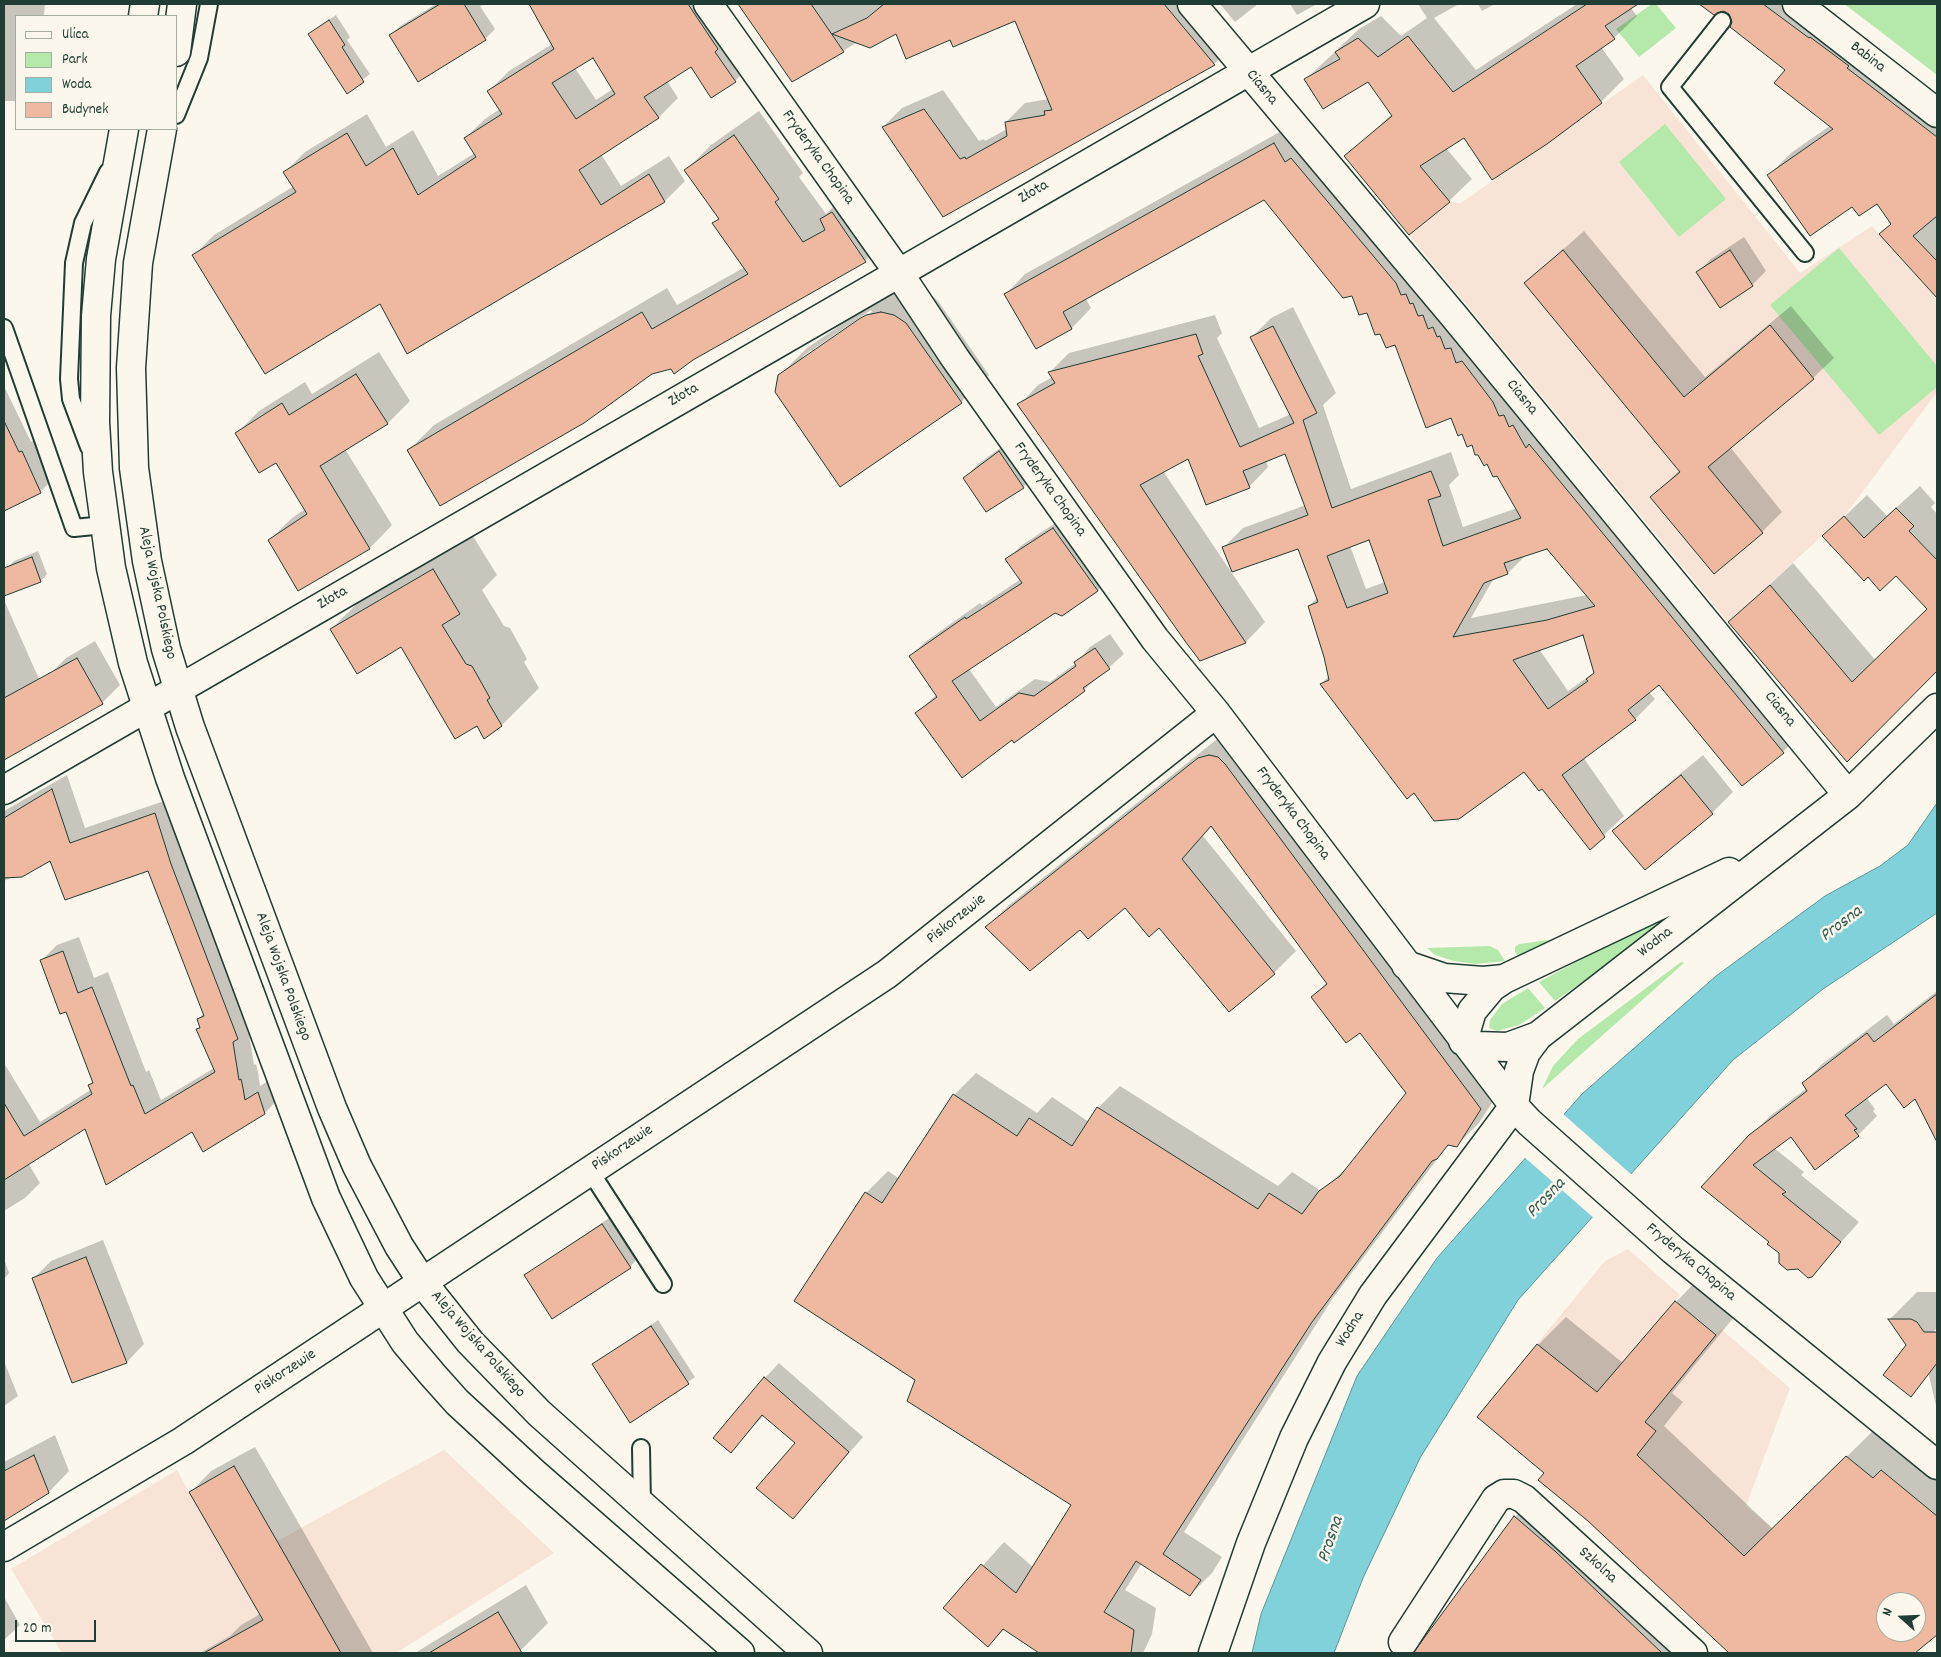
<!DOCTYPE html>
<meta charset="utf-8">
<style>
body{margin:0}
#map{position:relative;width:1941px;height:1657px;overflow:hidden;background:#fbf7ec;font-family:Dekko,sans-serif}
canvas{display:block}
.frame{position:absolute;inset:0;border:5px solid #1f3d34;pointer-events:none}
.legend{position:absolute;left:15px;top:15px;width:162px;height:115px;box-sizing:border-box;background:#fbf7ec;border:1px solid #a3ada2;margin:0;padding:6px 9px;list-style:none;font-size:15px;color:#1f3d34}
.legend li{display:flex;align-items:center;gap:10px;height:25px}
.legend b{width:25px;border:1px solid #a3ada2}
.north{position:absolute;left:1876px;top:1592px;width:50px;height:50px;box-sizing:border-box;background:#fbf7ec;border:1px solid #a3ada2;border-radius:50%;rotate:290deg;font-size:14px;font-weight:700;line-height:20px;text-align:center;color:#1f3d34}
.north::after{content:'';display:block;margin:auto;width:18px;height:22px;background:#1f3d34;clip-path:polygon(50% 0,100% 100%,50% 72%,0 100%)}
.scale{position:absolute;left:15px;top:1620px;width:81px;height:22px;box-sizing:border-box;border:2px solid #1f3d34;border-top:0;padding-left:6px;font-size:15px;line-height:18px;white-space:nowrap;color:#1f3d34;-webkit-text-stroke:4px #fbf7ec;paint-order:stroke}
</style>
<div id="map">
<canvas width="1941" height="1657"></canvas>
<div class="frame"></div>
<ul class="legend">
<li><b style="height:6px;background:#fbf7ec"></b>Ulica</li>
<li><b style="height:14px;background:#b4e9ab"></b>Park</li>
<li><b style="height:14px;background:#80d1da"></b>Woda</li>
<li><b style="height:14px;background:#eeb8a1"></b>Budynek</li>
</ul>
<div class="north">N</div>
<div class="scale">20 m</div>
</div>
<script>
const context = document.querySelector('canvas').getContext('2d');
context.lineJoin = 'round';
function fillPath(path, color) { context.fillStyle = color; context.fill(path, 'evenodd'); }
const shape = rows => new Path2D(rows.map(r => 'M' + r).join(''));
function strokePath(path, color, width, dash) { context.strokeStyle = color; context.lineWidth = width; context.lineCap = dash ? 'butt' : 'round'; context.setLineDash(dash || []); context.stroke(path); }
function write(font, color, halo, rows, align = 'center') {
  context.font = font + ' Dekko,sans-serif'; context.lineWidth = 5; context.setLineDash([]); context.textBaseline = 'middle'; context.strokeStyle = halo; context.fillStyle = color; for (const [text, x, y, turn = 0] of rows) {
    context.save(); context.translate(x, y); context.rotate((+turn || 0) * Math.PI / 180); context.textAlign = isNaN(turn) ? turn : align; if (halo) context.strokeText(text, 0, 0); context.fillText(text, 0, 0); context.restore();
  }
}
fillPath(shape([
 [1643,75,1800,273,1872,226,1937,299,1937,392,1846,514,1728,622,1409,235,1450,202,1461,203],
 [1628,1249,1680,1295,1675,1301,1715,1335,1721,1329,1790,1388,1746,1506,1799,1550,1712,1637,1584,1519,1538,1480,1544,1473,1477,1417,1605,1261],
 [444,1450,554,1553,396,1653,62,1653,11,1569,177,1470,189,1492,234,1466,277,1541]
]), '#f7e4d6');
fillPath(shape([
 [1652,4,1656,4,1676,28,1639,57,1616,29],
 [1844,4,1937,4,1937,75,1872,25],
 [1665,124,1726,199,1679,237,1619,162],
 [1839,248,1937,366,1937,387,1879,435,1770,305],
 [1692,900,1693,905,1555,1001,1539,982],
 [1556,939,1519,957,1515,952,1515,947,1519,944],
 [1490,946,1498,950,1505,961,1476,964,1454,961,1435,955,1427,948],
 [1681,962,1684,963,1542,1089,1553,1066,1578,1039],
 [1528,988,1545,1008,1519,1025,1497,1031,1489,1028,1490,1020,1502,1004]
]), '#b4e9ab');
const water = shape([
 [1937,803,1937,913,1823,989,1733,1060,1518,1300,1420,1458,1363,1578,1334,1653,1252,1653,1261,1614,1357,1376,1437,1258,1582,1094,1716,976,1825,896,1880,866,1908,845,1937,803]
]);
fillPath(water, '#80d1da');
strokePath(water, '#599698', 1);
fillPath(shape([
 [1562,1113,1633,1176,1595,1219,1523,1156]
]), '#fbf7ec');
fillPath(shape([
 [4,4,45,4,44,16,16,16,16,101,4,101],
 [436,4,485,4,480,6,495,29,485,39,418,80,391,35,400,26],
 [529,4,721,4,755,61,735,81,692,65,667,81,678,98,658,118,601,154,621,186,669,156,685,181,665,201,408,352,381,302,194,255,214,235,294,186,285,172,305,152,367,114,386,147,413,130,438,176,475,153,465,138,485,119,500,109,489,91,509,71,552,44],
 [594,56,613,89,596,100,575,68],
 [742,4,1199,4,1233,45,1214,64,943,216,883,127,902,108,943,90,979,141,984,139,985,141,1007,129,1006,122,1025,103,1049,99,1016,19,951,39,897,33,858,42,792,81],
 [1220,4,1258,4,1235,22],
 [1290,4,1317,4,1297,15],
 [1418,4,1459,4,1434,18,1476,70,1577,4,1635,4,1630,7,1637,16,1614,38,1601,47,1624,79,1601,102,1546,143,1465,137,1446,148,1472,179,1449,201,1409,233,1346,156,1392,114,1369,81,1306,79,1359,29,1381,16,1401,36,1427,18],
 [1478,4,1495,4,1482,11],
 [1701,4,1815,4,1834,15,1937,97,1937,298,1881,234,1892,223,1877,202,1852,205,1769,175,1791,153,1831,125,1787,69,1731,27,1733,17,1728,12,1718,10,1714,13],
 [336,15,350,37,347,40,370,74,347,92,309,34],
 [759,111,803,173,799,177,826,214,846,194,857,188,890,237,865,261,672,368,651,372,409,450,434,425,667,288,677,305,745,267,714,223,720,218,686,170,711,145],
 [1294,124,1803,732,1783,752,1743,784,1660,683,1649,692,1655,699,1635,719,1583,757,1624,816,1590,848,1542,788,1524,770,1414,792,1321,684,1329,676,1326,657,1309,606,1317,598,1298,547,1224,547,1243,528,1306,505,1286,452,1266,461,1268,467,1249,487,1188,457,1163,471,1265,622,1246,642,1201,659,1019,405,1038,385,1053,377,1050,372,1069,353,1215,315,1222,333,1217,338,1259,428,1291,414,1252,337,1271,318,1293,307,1336,393,1323,405,1351,489,1451,452,1459,475,1449,485,1463,527,1517,508,1497,474,1395,343,1265,198,1086,299,1091,308,1072,328,1036,347,1006,294,1025,274],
 [1369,538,1385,582,1366,589,1350,546],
 [1548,547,1587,595,1471,618,1494,578,1508,573,1527,554],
 [1583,634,1595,672,1568,691,1539,649],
 [1584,231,1705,377,1791,306,1834,358,1813,378,1730,447,1782,512,1762,532,1652,497,1680,470,1525,283],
 [1744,237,1766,271,1752,285,1698,272,1711,259],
 [895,288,922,288,938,301,989,375,961,402,779,376,807,348],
 [871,310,872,312,803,360,803,356],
 [379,352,410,401,388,423,345,449,392,525,370,548,298,589,270,540,292,518,305,509,277,461,236,434,259,411,305,382,312,394],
 [4,386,31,442,34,440,52,480,40,492,7,508,4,503],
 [1013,439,1037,473,1023,487,987,510,965,478,978,464],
 [1920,486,1935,503,1931,507,1937,514,1937,669,1847,760,1729,622,1793,563,1876,661,1928,608,1896,574,1868,576,1824,536,1867,495,1887,516],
 [1069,514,1112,575,1098,590,1062,614,1055,612,969,669,996,707,1035,679,1050,682,1076,663,1090,647,1110,634,1124,654,1084,690,1014,741,1012,738,917,713,937,694,911,656,925,642,980,603,982,605,1021,579,1007,560,1022,545],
 [471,533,497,575,482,590,504,626,510,628,527,659,524,662,539,688,502,725,484,737,477,725,402,646,331,629,369,592],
 [38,551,47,574,41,581,16,590,8,567,14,561],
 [4,600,39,679,49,675,66,658,95,641,120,685,102,703,19,751,4,719],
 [1221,736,1503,1086,1479,1123,1457,1145,1450,1144,1444,1150,1333,1298,1184,1532,1222,1557,1212,1573,1190,1595,1142,1563,1125,1590,1156,1608,1152,1634,1143,1653,1041,1653,1005,1629,988,1645,945,1608,1004,1542,1033,1567,1072,1505,916,1380,866,1193,888,1171,900,1179,954,1095,976,1073,1037,1113,1052,1097,1089,1122,1098,1108,1120,1086,1278,1186,1292,1172,1321,1191,1353,1162,1408,1093,1360,1031,1313,997,1327,982,1212,826,1203,836,1296,951,1274,973,1229,1011,1159,927,1126,906,1081,928,987,927,1009,905],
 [1703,755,1733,792,1712,813,1645,869,1614,831,1635,811],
 [67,775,85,828,170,799,248,1027,254,1065,256,1064,258,1072,260,1086,273,1078,280,1097,265,1113,193,1131,86,1127,28,1163,40,1183,25,1198,4,1211,4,1063,40,1122,92,1089,90,1085,93,1082,67,1010,41,961,57,945,79,937,94,978,108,972,146,1072,149,1070,161,1100,214,1068,198,1030,201,1026,198,1019,204,1013,149,870,51,859,4,881,4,811],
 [1937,991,1937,1139,1915,1097,1886,1082,1866,1097,1875,1109,1873,1111,1877,1116,1858,1135,1791,1135,1774,1148,1804,1172,1801,1175,1859,1222,1811,1276,1702,1187,1770,1116,1807,1088,1803,1083,1822,1064,1887,1015,1894,1024],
 [609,1218,636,1260,630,1267,525,1275],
 [103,1240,144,1344,127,1362,72,1382,34,1278,51,1261],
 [4,1259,9,1273,4,1279],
 [1703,1274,1743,1306,1672,1393,1683,1402,1664,1426,1773,1529,1875,1429,1937,1465,1937,1633,1913,1653,1731,1653,1588,1520,1546,1473,1479,1417,1538,1345,1566,1317,1623,1363,1676,1302],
 [1886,1602,1916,1602,1916,1632,1886,1632],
 [1917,1292,1937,1292,1937,1328,1913,1352,1890,1319],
 [658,1320,695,1377,631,1422,593,1365],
 [1937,1357,1937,1410,1927,1367],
 [4,1361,18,1396,4,1406],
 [779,1363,863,1437,793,1517,797,1443,764,1415,731,1451,765,1378],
 [55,1435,69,1471,49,1492,4,1519,4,1462],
 [255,1447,373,1653,200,1653,230,1636,241,1625,260,1614,191,1492,211,1471],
 [1531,1501,1695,1653,1415,1653,1515,1517],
 [526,1585,548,1623,521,1650,516,1653,415,1653],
 [4,1597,20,1625,4,1640]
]), '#0003');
const building = shape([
 [440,4,464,4,486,40,418,82,389,35,440,4],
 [529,4,688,4,718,49,715,52,736,82,711,98,691,67,644,97,659,118,579,170,601,205,649,174,665,202,407,354,380,304,265,374,192,255,296,192,283,172,347,133,366,166,393,148,418,195,476,157,464,138,502,114,487,91,554,49,529,4],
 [593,58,615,94,576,119,552,83,593,58],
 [738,4,811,4,844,52,792,82,738,4],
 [884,4,1164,4,1215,65,943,217,882,127,924,109,960,159,965,157,966,159,1007,136,1005,122,1045,115,1044,111,1052,110,1015,21,953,47,950,40,906,59,896,34,870,48,832,34,867,18,884,4],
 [1587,4,1638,4,1605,26,1615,39,1576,66,1602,103,1547,144,1492,180,1464,138,1420,166,1450,202,1409,235,1344,156,1392,116,1368,82,1323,109,1304,79,1340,59,1335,52,1358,38,1378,57,1408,36,1453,92,1587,4],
 [1699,4,1763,4,1809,38,1810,37,1849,66,1847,68,1937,137,1937,216,1913,236,1937,261,1937,298,1879,234,1891,224,1877,204,1859,216,1852,207,1810,236,1767,175,1833,129,1774,83,1785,70,1730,27,1732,22,1729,14,1723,11,1714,15,1699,4],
 [329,20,345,45,342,47,364,82,347,94,308,34,329,20],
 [734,135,779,199,775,202,803,242,825,230,820,219,832,212,866,262,693,360,674,374,671,369,652,374,584,423,440,506,407,450,642,312,652,329,748,274,712,223,719,219,684,170,734,135],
 [1274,143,1285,162,1291,158,1396,283,1401,295,1406,294,1410,304,1413,303,1418,316,1423,315,1428,329,1433,327,1437,337,1440,336,1445,349,1451,348,1456,363,1462,361,1493,402,1499,416,1504,415,1509,427,1513,425,1526,448,1529,444,1558,479,1784,753,1742,786,1659,685,1628,710,1636,720,1562,775,1605,837,1590,850,1542,789,1539,791,1524,772,1459,819,1434,821,1414,793,1407,799,1320,684,1329,680,1324,657,1308,606,1318,602,1298,549,1232,572,1222,547,1308,515,1285,454,1243,471,1250,488,1206,505,1188,459,1140,485,1246,643,1200,661,1185,641,1017,404,1055,383,1048,372,1196,334,1203,354,1198,356,1240,447,1294,423,1250,337,1273,326,1317,413,1303,420,1332,508,1431,471,1441,496,1428,500,1443,546,1521,518,1497,476,1493,477,1487,464,1484,466,1478,455,1475,455,1472,445,1467,447,1462,434,1458,436,1451,418,1426,428,1395,345,1386,348,1380,334,1375,335,1367,313,1359,315,1352,296,1343,298,1264,200,1063,312,1072,329,1036,349,1004,294,1274,143],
 [1369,540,1388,593,1347,608,1327,556,1369,540],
 [1547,549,1595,606,1547,620,1453,637,1484,583,1508,574,1504,563,1547,549],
 [1583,635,1594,673,1586,679,1588,681,1548,709,1513,660,1583,635],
 [1563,250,1684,397,1770,325,1814,379,1708,467,1763,533,1714,574,1650,497,1680,472,1524,283,1563,250],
 [1730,250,1753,286,1720,308,1696,272,1730,250],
 [881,312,894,315,906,323,962,403,840,487,775,392,778,375,859,319,866,315,881,312],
 [356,374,388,424,320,466,370,549,298,591,268,540,307,514,276,463,259,473,235,433,282,403,289,415,356,374],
 [4,421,19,452,22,451,41,493,4,511,4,421],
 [999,451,1024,488,986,512,963,478,999,451],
 [1896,508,1914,526,1909,531,1937,560,1937,671,1847,762,1728,622,1770,585,1852,682,1927,609,1896,576,1880,591,1868,577,1864,581,1822,536,1844,516,1864,538,1896,508],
 [1053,528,1098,591,1062,616,1055,613,952,681,980,721,1019,693,1034,696,1076,666,1074,662,1095,648,1110,669,1083,688,1085,691,1014,743,1012,740,962,778,915,713,937,697,909,656,965,617,966,619,1022,583,1005,559,1053,528],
 [32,557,41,582,4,596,4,568,32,557],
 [433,569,460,614,442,625,466,664,472,666,490,698,487,700,502,726,484,739,477,726,455,739,401,647,357,674,330,629,433,569],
 [77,658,103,704,4,760,4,698,77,658],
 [1209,755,1218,757,1225,764,1481,1109,1457,1147,1448,1145,1437,1159,1432,1161,1312,1322,1163,1554,1201,1580,1190,1596,1136,1561,1104,1612,1134,1630,1131,1653,1039,1653,1003,1629,988,1647,943,1608,981,1564,1016,1593,1071,1505,907,1401,915,1380,794,1301,865,1192,882,1203,953,1094,1017,1136,1029,1118,1072,1146,1097,1107,1258,1209,1269,1193,1302,1214,1319,1191,1340,1176,1406,1093,1360,1033,1346,1043,1311,997,1327,984,1211,826,1182,859,1275,974,1229,1012,1159,928,1149,937,1125,908,1088,939,1080,930,1030,971,985,927,1198,758,1209,755],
 [1681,775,1713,814,1645,870,1612,831,1681,775],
 [52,789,70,843,155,813,171,864,238,1039,233,1042,239,1080,241,1079,243,1088,245,1100,258,1092,265,1114,203,1152,192,1132,106,1185,85,1129,4,1180,4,1103,24,1136,92,1094,88,1085,93,1083,66,1012,60,1014,40,960,63,951,78,993,92,987,131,1086,133,1085,145,1114,215,1072,196,1029,200,1028,197,1019,204,1016,148,871,65,900,50,861,22,877,4,878,4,818,52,789],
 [1937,994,1937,1142,1915,1099,1904,1108,1886,1084,1845,1115,1857,1129,1854,1130,1859,1136,1815,1170,1791,1137,1753,1165,1786,1192,1782,1194,1841,1242,1812,1277,1808,1278,1798,1269,1787,1270,1779,1263,1779,1253,1767,1244,1769,1242,1701,1187,1749,1135,1807,1091,1802,1083,1867,1033,1874,1042,1937,994],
 [602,1224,631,1268,552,1319,524,1275,602,1224],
 [86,1257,127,1363,72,1383,32,1278,86,1257],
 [1675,1301,1716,1335,1645,1422,1656,1431,1637,1455,1744,1556,1846,1456,1873,1478,1881,1470,1937,1516,1937,1635,1915,1653,1729,1653,1588,1521,1538,1480,1544,1473,1477,1417,1537,1344,1597,1392,1675,1301],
 [1886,1602,1916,1602,1916,1632,1886,1632,1886,1602],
 [1888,1319,1911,1319,1917,1322,1924,1332,1937,1332,1937,1363,1911,1397,1883,1375,1906,1345,1888,1319],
 [651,1326,689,1384,630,1423,592,1364,651,1326],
 [764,1377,849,1452,793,1519,756,1488,795,1443,762,1415,731,1453,713,1438,764,1377],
 [34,1455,49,1493,4,1521,4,1471,34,1455],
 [234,1466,277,1541,341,1653,204,1653,263,1620,189,1492,234,1466],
 [1514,1516,1556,1552,1662,1653,1413,1653,1514,1516],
 [498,1612,522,1653,429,1653,498,1612]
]);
fillPath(building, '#eeb8a1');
strokePath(building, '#1f3d34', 1);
const lane = shape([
 [1722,21,1670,87,1805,253],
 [176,115,199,58,209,4],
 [4,328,74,528,104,525],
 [89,447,71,399,69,379,74,263,83,223,108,172],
 [590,1171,663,1284],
 [641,1448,642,1505]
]);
const street = shape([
 [708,4,898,272,955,358,1155,639,1216,713,1514,1106,1529,1122,1673,1250,1937,1465],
 [1192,4,1454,316,1848,795],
 [1797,4,1937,113],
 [4,790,1365,4],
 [1406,965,1444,978,1483,981,1504,979],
 [1463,1041,1477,1046,1508,1047,1538,1036,1848,795,1937,708],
 [1463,1041,1472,1011,1492,987,1504,979,1729,872],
 [4,1547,183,1441,887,974,1216,713],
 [1403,1642,1496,1499,1504,1494,1514,1494,1524,1499,1693,1653],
 [1213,1653,1251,1543,1294,1438,1332,1362,1373,1295,1514,1106,1519,1071,1526,1052,1538,1036]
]);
const secondary = shape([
 [143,16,145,4],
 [176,52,182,4],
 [124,129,101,259,96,316,95,422,98,472,111,568,133,663,170,778,326,1198,364,1278,405,1342,432,1374,457,1402,534,1473,740,1653],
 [162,129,138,263,131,368,134,468,147,561,166,649,190,727,332,1108,357,1166,399,1246,423,1283,470,1342,539,1413,808,1653]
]);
strokePath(lane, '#1f3d34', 20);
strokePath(street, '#1f3d34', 31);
strokePath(secondary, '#1f3d34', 31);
strokePath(lane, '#fbf7ec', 16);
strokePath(street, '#fbf7ec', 28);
strokePath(secondary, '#fbf7ec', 28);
write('16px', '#1f3d34', '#fbf7ec', [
 ["Babina",1867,58,38],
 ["Ciasna",1261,88,50],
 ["Fryderyka Chopina",817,158,54],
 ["Złota",1034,193,-30],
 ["Złota",684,396,-30],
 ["Ciasna",1521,398,51],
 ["Fryderyka Chopina",1049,490,54],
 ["Aleja Wojska Polskiego",156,593,78],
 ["Złota",333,599,-30],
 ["Ciasna",1779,710,51],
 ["Fryderyka Chopina",1292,814,53],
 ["Piskorzewie",957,920,-38],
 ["Wodna",1656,943,-38],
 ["Aleja Wojska Polskiego",282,977,70],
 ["Piskorzewie",623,1149,-34],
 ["Fryderyka Chopina",1690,1263,40],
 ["Wodna",1351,1330,-58],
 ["Aleja Wojska Polskiego",477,1345,49],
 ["Piskorzewie",286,1373,-33],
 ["Szkolna",1597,1566,42]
]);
write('italic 18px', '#325b55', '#fbf7ec', [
 ["Prosna",1842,925,-37],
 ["Prosna",1547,1199,-46],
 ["Prosna",1332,1540,-71]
]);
</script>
